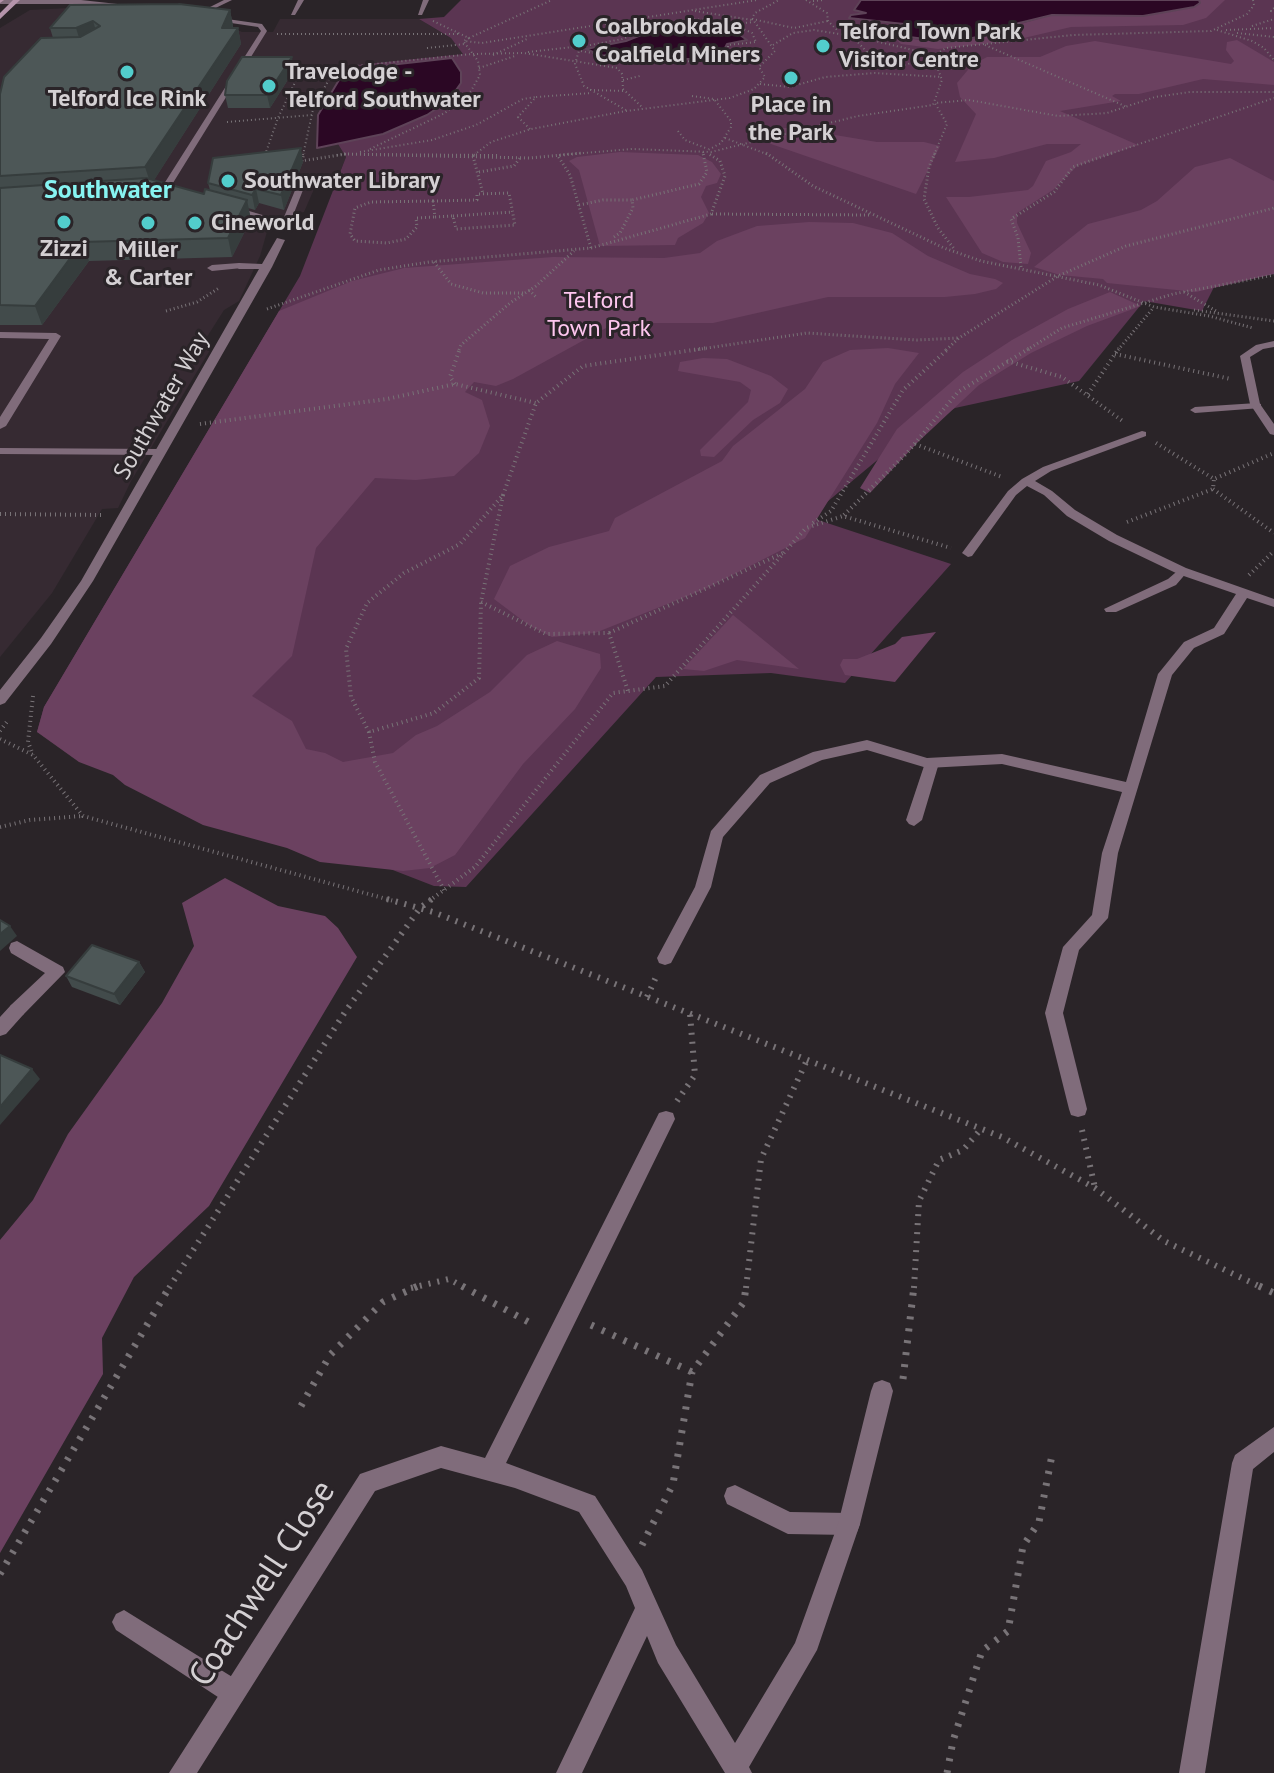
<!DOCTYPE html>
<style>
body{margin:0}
canvas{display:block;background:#2a2428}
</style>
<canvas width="1274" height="1773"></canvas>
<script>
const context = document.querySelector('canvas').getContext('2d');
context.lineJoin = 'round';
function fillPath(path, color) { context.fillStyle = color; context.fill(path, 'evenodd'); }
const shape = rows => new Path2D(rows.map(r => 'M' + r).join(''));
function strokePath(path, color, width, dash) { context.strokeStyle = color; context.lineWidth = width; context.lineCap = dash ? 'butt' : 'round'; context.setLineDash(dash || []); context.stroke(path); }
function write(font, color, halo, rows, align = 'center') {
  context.font = font + ' "PT Sans",sans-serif'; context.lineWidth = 6; context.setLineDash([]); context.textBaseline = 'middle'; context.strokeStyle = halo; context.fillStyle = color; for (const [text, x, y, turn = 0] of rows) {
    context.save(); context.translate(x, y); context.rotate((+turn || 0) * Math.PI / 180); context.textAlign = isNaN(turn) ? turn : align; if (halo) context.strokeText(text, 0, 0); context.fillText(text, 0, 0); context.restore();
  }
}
fillPath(shape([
 [90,7,225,25,242,32,273,32,280,19,419,19,451,38,464,54,346,66,318,116,317,148,338,144,346,157,336,182,314,189,304,212,283,216,268,228,260,256,239,301,224,310,205,340,210,350,131,481,118,508,102,509,52,593,0,657,0,28,30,10]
]), '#362a32');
fillPath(shape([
 [461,0,1274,0,1274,266,1214,287,1202,311,1144,301,1079,381,955,408,905,437,809,517,951,564,845,683,771,673,656,677,466,887,434,886,37,732,44,707,300,276,346,157,338,144,317,148,318,115,347,66,463,54,451,38,419,19,444,17]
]), '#5b3552');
fillPath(shape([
 [1199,0,1225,0,1206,18,1183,25,1071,27,1011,41,938,49,901,44,896,39,873,34,927,41,966,40,1052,15,1157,14,1194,7],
 [1237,40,1274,62,1274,85,1203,79,1139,94,1115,94,1112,96,1121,101,1060,111,1138,145,1077,166,1053,190,1017,213,1017,223,1031,253,1028,264,1003,262,982,253,946,197,969,197,1028,190,1033,186,1046,161,1071,152,1081,144,1047,144,994,158,955,162,976,114,960,97,957,83,972,65,987,57,1040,57,1066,46,1095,41,1231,64,1234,61,1226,50,1227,42],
 [769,128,793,128,877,142,924,142,940,146,916,194,771,144,759,135,761,130],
 [620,152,698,155,712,162,721,174,717,183,706,186,701,197,709,213,703,223,678,238,675,245,600,246,579,170,569,161,577,157],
 [1230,158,1274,181,1274,274,1196,292,1107,283,1103,279,1060,275,1034,267,1088,224,1141,210,1157,201,1195,167],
 [809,222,853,223,892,233,928,256,970,274,995,279,1003,283,996,289,975,294,945,297,828,297,713,323,635,323,606,328,513,379,496,386,474,382,465,392,482,400,490,426,479,453,454,476,416,480,375,478,316,548,292,656,252,696,292,721,306,749,325,753,343,762,393,753,416,735,437,726,490,692,527,655,557,641,600,654,601,668,575,709,523,764,455,855,430,868,403,871,320,862,287,848,203,825,125,785,113,775,79,762,37,732,44,707,279,311,352,281,404,268,553,257,664,258,700,253,717,241,757,226],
 [1110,292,1141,306,1087,326,1031,353,979,385,918,442,870,493,860,488,897,429,963,372,1012,340,1068,309],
 [888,348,919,353,895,384,877,423,805,538,705,589,595,633,552,637,530,626,494,599,510,566,549,547,609,531,615,518,722,461,733,446,805,389,823,362,850,350],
 [703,358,727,359,771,376,788,389,780,403,753,420,714,457,701,456,700,450,748,402,751,390,740,382,678,371,680,362],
 [733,615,799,669,737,660,704,671,683,669],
 [936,632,895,682,845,675,840,665,843,659,857,659,895,644,902,637],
 [225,878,278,906,325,916,338,928,357,957,209,1206,134,1277,102,1338,103,1374,0,1553,0,1240,33,1200,68,1134,162,1003,194,946,182,903]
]), '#6b4160');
const water = shape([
 [861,0,1199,0,1200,3,1194,7,1143,16,1052,15,1015,24,994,34,950,42,868,32,904,24,849,18,851,15,866,13,854,10,861,0],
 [692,21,727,26,747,40,727,44,725,48,731,53,693,59,626,59,600,55,586,49,626,41,669,24,692,21],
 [452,58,461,72,461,83,449,100,427,115,383,134,317,148,318,115,345,70,452,58]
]);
fillPath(water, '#2b0724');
strokePath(water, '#5e4358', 2);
strokePath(shape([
 [806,0,827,13,828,21,837,30],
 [813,1,824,0],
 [1274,8,1271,11,1274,12],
 [695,11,752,20],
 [752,19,794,28,828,21],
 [433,21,469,38,464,41,482,43,757,0],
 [734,24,754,22],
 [1252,26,1274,19],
 [1217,30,1252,41,1264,48,1274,60],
 [1226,30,1274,28],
 [1237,33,1274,37],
 [277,34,459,34],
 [854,36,934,55],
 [469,38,552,0],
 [773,45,793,33,814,30,852,36,867,52],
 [985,45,1127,107],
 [427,48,465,44],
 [581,51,642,62,698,61,736,54],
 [528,52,582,46],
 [867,52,911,58,915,62,897,67,862,60,859,56,867,52],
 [736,54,728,50,728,45,756,42],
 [493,55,527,39],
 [479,68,515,56],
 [623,80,640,76],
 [760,84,790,87,825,77,875,73,942,77],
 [590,90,624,91],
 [692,96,714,99,731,121,731,127,721,143,708,150],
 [626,110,584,86,575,64,580,47,622,39,662,24,688,19,726,21,752,33,756,42],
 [227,122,312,115],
 [530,129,518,117,536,97,592,93],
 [678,131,685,140,708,149],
 [725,138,769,155],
 [370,149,445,113,471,91,480,75,478,61,464,42],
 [360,152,432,140,476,125,523,99,536,97],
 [703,152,704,155],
 [344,154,499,155],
 [265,155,278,118,300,72,336,68],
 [303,155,314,105,336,68,472,54,524,53,617,68,622,74,623,89,643,108],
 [337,155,346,154],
 [474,155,491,142,531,129,626,111,730,98,754,89,765,77,759,67,775,51,752,18,755,13,779,0],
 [559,155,632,149,711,152,858,116,933,105,942,80,933,56,946,48,1073,35,1211,31,1247,14,1254,5,1253,0],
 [934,155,947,124,935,103,969,100,1058,116,1107,113,1155,97,1190,92,1274,92],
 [1107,155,1274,98]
]), '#787377', 2, [1, 3]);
strokePath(shape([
 [766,153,813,186,944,248,981,261,1099,285,1154,307,1209,316,1253,328],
 [935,153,929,167,924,199,938,228,955,250],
 [344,154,530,158,582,153],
 [473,156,476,153],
 [473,156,483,194],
 [301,161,346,154],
 [302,161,304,153],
 [479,172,514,166,520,158],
 [433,201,435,217],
 [433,201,371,202,355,208,350,234,355,241,387,243,406,239,417,227,416,218,435,217],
 [433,201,477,200,477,194,509,193,515,225,456,229,453,216,435,217],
 [579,205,603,200,632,200],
 [712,214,870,215],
 [453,216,512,212],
 [614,237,620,233,633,208,632,200,699,184,707,172,703,153],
 [591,248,711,214,725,176,720,161,709,154],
 [434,262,451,284,483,293,524,293],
 [1021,267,1018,238,1011,219,1054,192,1073,167,1112,153],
 [529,290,537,298],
 [1184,292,1216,311],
 [267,309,379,270,429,262,591,248,570,175,558,156],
 [1194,310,1274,321],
 [166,311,197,302,219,288],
 [459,350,461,345,510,303,536,286,574,251],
 [694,350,807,333,917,340,959,338],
 [946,350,959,338,1058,276,1126,246,1274,208],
 [1027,350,1062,328,1173,294,1274,275],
 [1118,350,1154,307]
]), '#787377', 3, [1, 3]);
strokePath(shape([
 [1115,354,1231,379],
 [1007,361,1062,377,1124,422],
 [455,384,450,377,460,348],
 [1088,394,1119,348],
 [200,424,387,399,455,384,536,403],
 [1156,443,1214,479,1274,453],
 [915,444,1002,477],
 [1213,489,1274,533],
 [503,495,481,602,479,678,434,713,369,732,351,697,346,649,367,603,404,573,460,544,503,495],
 [503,495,536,403,583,366,707,348],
 [0,514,103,515],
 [844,515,906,454,958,392,1030,348],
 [1127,522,1213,489,1214,479],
 [813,523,831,511,903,390,949,348],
 [1249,575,1274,551],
 [481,602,546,634,609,633,628,691],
 [609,633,783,553],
 [33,696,28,742,33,755],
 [0,731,9,719],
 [369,732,375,762,444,890],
 [0,739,33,755,83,816,394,901],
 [0,827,30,820,82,816],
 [429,901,475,867,613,693,665,686,806,528,843,516,951,548]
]), '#787377', 4, [1, 4]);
strokePath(shape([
 [387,899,433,912,1002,1137,1095,1188,1164,1241,1263,1288],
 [647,997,656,977],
 [677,1101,695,1075,690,1014],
 [1082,1130,1095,1188],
 [169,1288,345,1012,420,908,432,899],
 [411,1288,449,1279,465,1288],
 [746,1288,761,1159,807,1060],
 [914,1288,919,1201,939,1160,963,1150,981,1129]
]), '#787377', 6, [2, 7]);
strokePath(shape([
 [462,1286,534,1325],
 [1259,1286,1274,1293],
 [591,1325,692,1372],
 [903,1379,914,1286],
 [301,1406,330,1355,383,1302,418,1286],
 [642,1545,673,1484,692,1372,744,1302,746,1286],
 [0,1574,170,1286],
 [947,1773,953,1741,982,1651,1008,1631,1023,1546,1039,1522,1052,1455]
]), '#787377', 7, [3, 9]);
fillPath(shape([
 [224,0,232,0,197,17,192,16,224,0],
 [298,0,304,0,295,15,291,15,298,0],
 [423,0,429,0,422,15,418,15,423,0],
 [296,188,303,190,292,218,280,226,274,226,274,222,284,217,296,188],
 [239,263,244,266,242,268,212,271,207,268,212,265,239,263],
 [0,332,56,333,61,336,6,426,0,429,0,417,49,339,0,338,0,332],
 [1257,403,1261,404,1261,408,1195,413,1190,410,1195,407,1257,403],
 [0,448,160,449,166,452,160,455,0,454,0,448],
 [1182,567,1188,571,1176,585,1116,612,1106,612,1104,609,1168,579,1182,567],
 [932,758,939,763,922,820,914,826,909,824,906,820,925,763,932,758],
 [17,941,63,967,65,972,23,1015,17,1017,11,1015,8,1010,11,1005,45,973,11,953,9,948,11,943,17,941],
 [735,1485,790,1512,849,1513,857,1516,860,1524,857,1532,849,1535,788,1534,727,1504,724,1496,727,1488,735,1485],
 [124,1610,242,1683,245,1692,242,1701,233,1704,224,1701,116,1630,112,1622,116,1614,124,1610]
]), '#806c7b');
fillPath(shape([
 [0,0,81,0,145,7,142,9,81,4,0,4,0,0],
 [213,17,262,24,267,31,168,191,146,192,146,188,162,187,261,31,258,27,211,20,213,17],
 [232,206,266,216,267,218,263,221,229,211,229,207,232,206],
 [277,238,285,240,272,267,93,581,51,644,5,703,0,705,0,690,41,638,81,581,259,269,239,269,234,266,239,263,262,264,277,238],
 [1274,341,1274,347,1263,349,1250,357,1260,404,1274,424,1274,435,1270,434,1250,404,1240,356,1256,345,1274,341],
 [1142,431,1146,432,1146,436,1051,471,1035,481,1052,491,1075,510,1117,535,1186,568,1274,599,1274,607,1247,598,1224,634,1194,648,1172,675,1118,853,1108,918,1079,950,1063,1013,1087,1109,1085,1115,1078,1117,1071,1115,1069,1109,1045,1013,1063,947,1092,915,1102,853,1122,792,1002,764,927,768,867,750,822,760,770,783,723,837,711,887,671,963,665,965,659,963,657,958,695,887,711,831,760,775,813,752,867,740,927,758,1002,754,1126,782,1158,674,1184,642,1214,628,1236,594,1178,574,1109,541,1067,516,1044,495,1027,486,1016,495,972,556,968,557,962,553,1008,491,1022,479,1043,467,1142,431],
 [17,1003,23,1005,26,1010,23,1015,6,1034,0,1036,0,1017,11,1005,17,1003],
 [666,1111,673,1113,675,1119,506,1463,595,1496,642,1570,676,1645,735,1743,795,1643,838,1524,871,1391,874,1383,882,1380,890,1383,893,1391,860,1524,817,1650,749,1767,752,1773,725,1773,658,1663,647,1636,582,1773,556,1773,635,1608,626,1586,579,1512,515,1488,441,1468,375,1491,197,1773,169,1773,360,1474,441,1446,485,1458,659,1113,666,1111],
 [1274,1427,1274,1452,1253,1469,1205,1773,1179,1773,1232,1463,1235,1455,1274,1427]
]), '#806c7b');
fillPath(shape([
 [0,0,4,0,0,3,0,0],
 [13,0,20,0,0,19,0,13,13,0]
]), '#b494ab');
fillPath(shape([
 [70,5,230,10,233,26,233,28,238,28,241,44,154,180,204,194,210,190,208,183,303,162,284,210,259,203,255,210,248,208,251,219,232,257,89,261,42,325,0,325,0,94,53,38,50,28],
 [294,70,270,108,228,108,225,95],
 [139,962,145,972,120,1005,72,987,66,976]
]), '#424b4b');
fillPath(shape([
 [230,10,233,26,226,44,222,28],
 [93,21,98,37,81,44,76,28],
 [238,28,241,44,151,185,145,167],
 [292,57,294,70,270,108,267,95],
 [301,148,303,162,284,210,281,195],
 [256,189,259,203,255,210,252,195],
 [247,200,251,219,232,257,228,238],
 [82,242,89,261,42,325,35,306],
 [10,926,17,936,0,951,0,934],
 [139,962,145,972,120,1005,114,994],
 [32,1069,40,1079,0,1125,0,1107]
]), '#363d3d');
const building = shape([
 [179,4,230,10,222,28,238,28,145,167,0,176,0,94,4,77,41,38,80,37,100,26,93,21,76,28,50,28,70,5,179,4],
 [242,57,292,57,267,95,225,95,227,81,242,57],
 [301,148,281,195,256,189,252,195,208,183,213,158,301,148],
 [146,178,204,194,205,189,247,200,228,238,82,242,35,306,0,305,0,188,146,178],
 [0,920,10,926,0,934,0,920],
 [92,945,139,962,114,994,66,976,92,945],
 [0,1055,32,1069,0,1107,0,1055]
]);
fillPath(building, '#4d5757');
strokePath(building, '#363d3d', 2);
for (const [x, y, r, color] of [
 [579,41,8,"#52cdcc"],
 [823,46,8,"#52cdcc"],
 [127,72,8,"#52cdcc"],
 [791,78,8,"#52cdcc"],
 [269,86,8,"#52cdcc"],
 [228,181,8,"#52cdcc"],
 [64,222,8,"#52cdcc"],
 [148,223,8,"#52cdcc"],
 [195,223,8,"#52cdcc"]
]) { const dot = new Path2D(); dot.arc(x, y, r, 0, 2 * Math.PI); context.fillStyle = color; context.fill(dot); strokePath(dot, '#2a2428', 3); }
write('bold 24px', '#d4d0d3', '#2a2428', [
 ["Coalbrookdale",595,27],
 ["Coalfield Miners",595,55],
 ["Telford Town Park",839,32],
 ["Visitor Centre",839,60],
 ["Travelodge -",285,72],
 ["Telford Southwater",285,100],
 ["Telford Ice Rink",127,99,"center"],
 ["Place in",791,105,"center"],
 ["the Park",791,133,"center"],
 ["Southwater Library",244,181],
 ["Cineworld",211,223],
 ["Zizzi",64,249,"center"],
 ["Miller",148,250,"center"],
 ["& Carter",148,278,"center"]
], 'left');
write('24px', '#fec6ef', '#2a2428', [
 ["Telford",599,301],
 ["Town Park",599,329]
]);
write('24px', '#d4d0d3', '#2a2428', [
 ["Southwater Way",162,406,-60]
]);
write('bold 26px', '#87f3f1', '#2a2428', [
 ["Southwater",108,191]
]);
write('34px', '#d4d0d3', '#2a2428', [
 ["Coachwell Close",263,1584,-57]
]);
</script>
